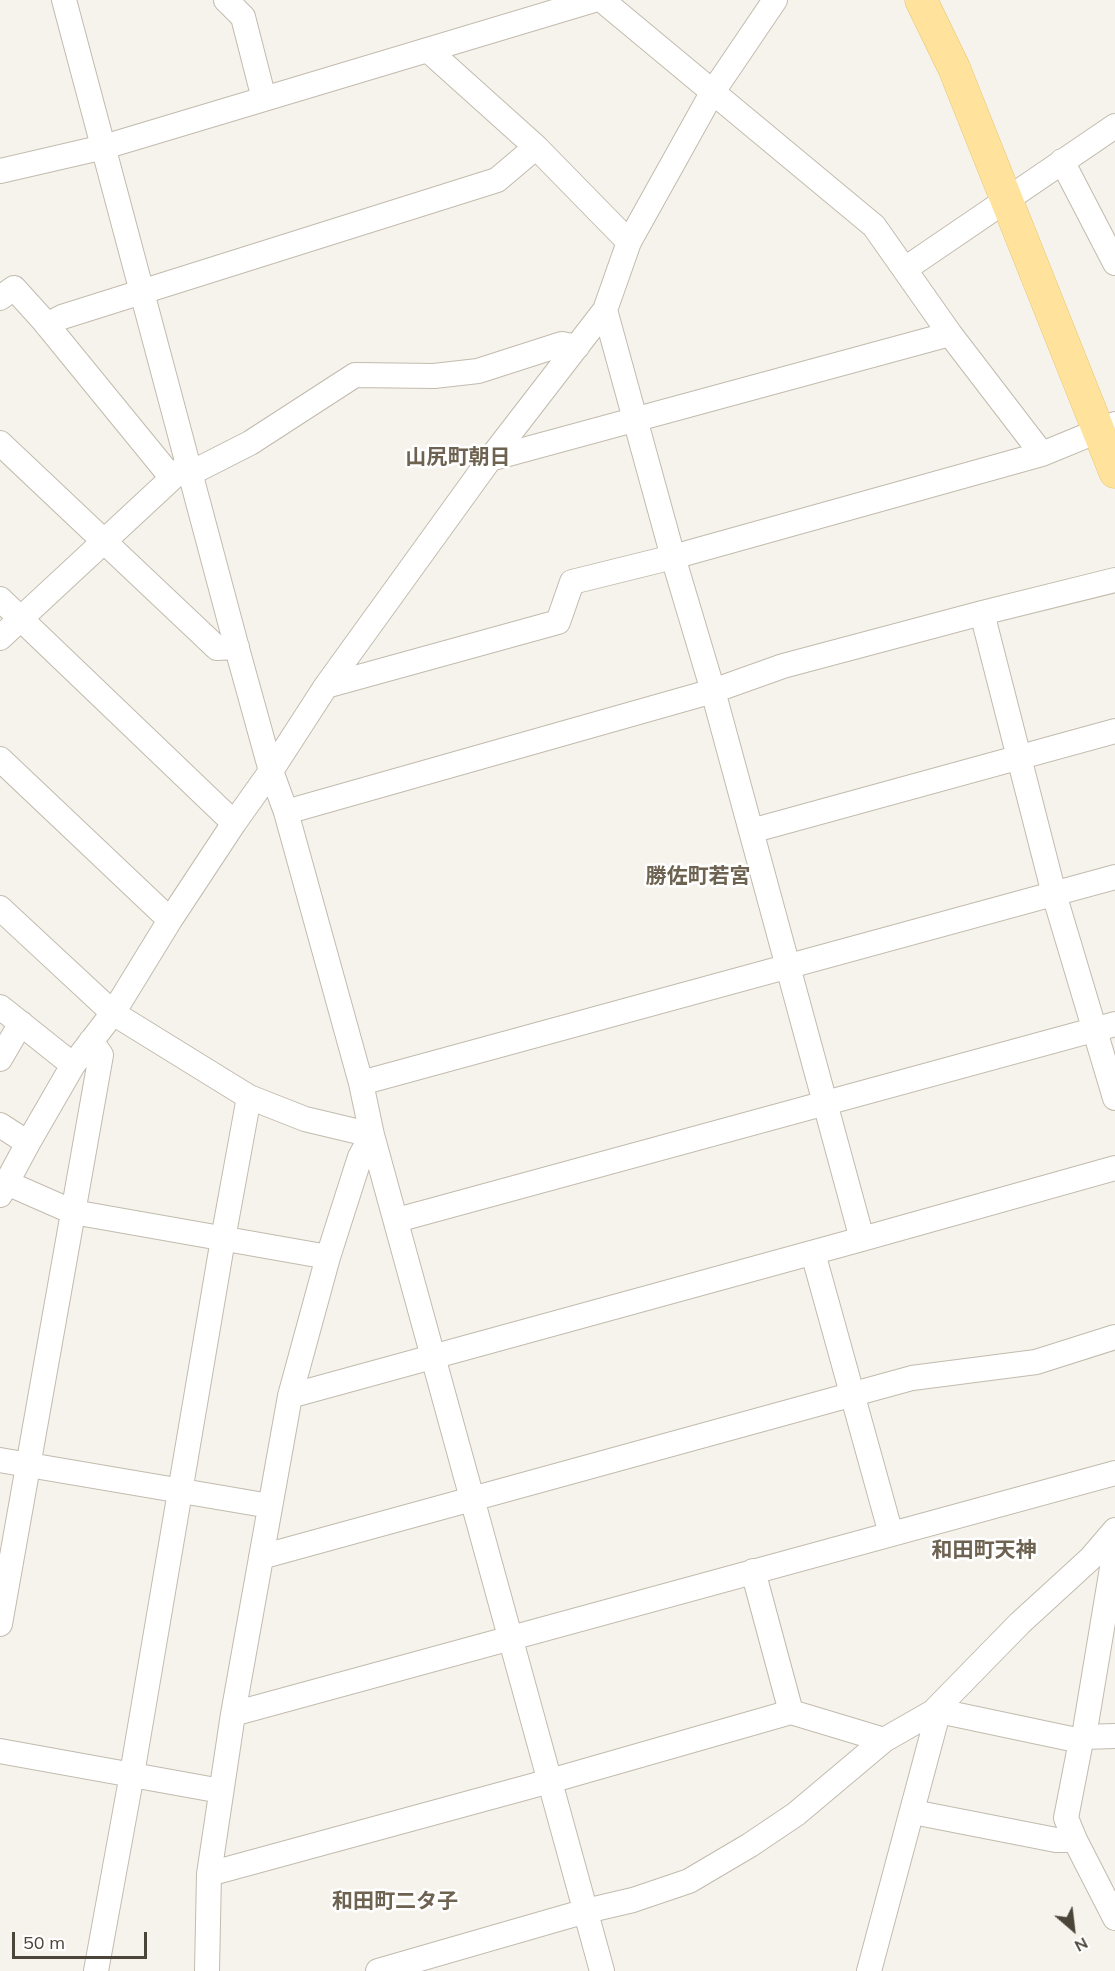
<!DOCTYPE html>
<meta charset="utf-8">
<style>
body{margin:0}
#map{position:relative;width:1115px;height:1971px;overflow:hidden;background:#f6f3ec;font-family:Mulish,sans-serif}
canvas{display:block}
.north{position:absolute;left:1043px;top:1899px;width:60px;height:60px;-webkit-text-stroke:4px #fff;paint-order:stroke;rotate:152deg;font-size:16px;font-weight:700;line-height:24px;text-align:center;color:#4b4439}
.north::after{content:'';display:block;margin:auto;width:21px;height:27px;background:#4b4439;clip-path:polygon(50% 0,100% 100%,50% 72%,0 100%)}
.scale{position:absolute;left:12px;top:1932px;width:135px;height:27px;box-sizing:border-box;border:3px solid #4b4439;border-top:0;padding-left:8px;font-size:18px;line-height:21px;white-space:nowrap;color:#4b4439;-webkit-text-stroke:4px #fff;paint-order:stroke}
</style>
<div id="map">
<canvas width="1115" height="1971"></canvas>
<div class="north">N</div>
<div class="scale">50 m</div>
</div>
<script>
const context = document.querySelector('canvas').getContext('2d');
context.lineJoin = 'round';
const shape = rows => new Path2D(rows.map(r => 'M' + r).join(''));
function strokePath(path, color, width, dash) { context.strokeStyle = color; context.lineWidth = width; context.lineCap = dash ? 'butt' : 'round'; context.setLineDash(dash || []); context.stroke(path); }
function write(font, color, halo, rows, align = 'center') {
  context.font = font + ' Mulish,"Noto Sans JP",sans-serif'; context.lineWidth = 5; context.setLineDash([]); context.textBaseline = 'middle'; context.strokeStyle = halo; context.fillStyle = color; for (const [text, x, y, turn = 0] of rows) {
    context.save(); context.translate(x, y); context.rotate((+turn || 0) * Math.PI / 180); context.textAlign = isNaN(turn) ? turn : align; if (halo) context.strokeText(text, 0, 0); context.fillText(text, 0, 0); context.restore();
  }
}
const minor = shape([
 [64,0,238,652,271,771,286,812,361,1083,372,1135,602,1971],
 [226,0,243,17,264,99],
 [602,0,874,226,950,334,1042,454],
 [428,50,536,147,629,242],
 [1062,161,1115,263],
 [0,171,104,147,594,0],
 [905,269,1115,126],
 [0,298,14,288,43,320,172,478],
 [605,310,673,557,713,691,862,1239],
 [47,325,62,317,497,180,536,147],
 [0,443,217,648,237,647],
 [490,459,950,334],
 [191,473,250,443,355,375,434,376,478,371,562,344,577,347],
 [0,599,234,823],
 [982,613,1054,894,1115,1098],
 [0,638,183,468],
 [326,686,558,622,572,582,673,557,1042,454,1115,424],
 [0,759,170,920],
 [286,812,713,691,783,666,982,613,1115,580],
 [751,831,1115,731],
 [0,908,113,1013,249,1097,305,1119,372,1135],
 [0,1007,73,1065],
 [0,1059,21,1023],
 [361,1083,1115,877],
 [0,1125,28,1143],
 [7,1183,73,1212,328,1257],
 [0,1195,28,1143,73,1065,113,1013,170,920,234,823,271,771,326,686,490,459,605,310,629,242,712,93,775,0],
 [397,1220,1115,1024],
 [813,1253,891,1534],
 [290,1396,862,1239,1115,1168],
 [0,1460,270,1506],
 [1115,1550,1085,1730,1081,1741,1066,1818,1075,1840,1115,1918],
 [261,1557,912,1378,1036,1362,1115,1337],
 [753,1571,791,1712],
 [0,1624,101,1055,91,1041],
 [939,1711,1081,1741],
 [233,1714,1115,1473],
 [1083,1737,1115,1736],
 [0,1751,221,1791],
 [913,1812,1056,1840,1075,1840],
 [209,1874,550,1781,791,1712,884,1740],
 [96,1971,132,1774,223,1239,249,1097],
 [207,1971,209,1874,233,1714,290,1396,328,1257,360,1157,372,1135],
 [378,1971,586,1911,633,1900,689,1881,750,1845,796,1814,884,1740,933,1712,1020,1623,1091,1558,1115,1530],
 [869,1971,940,1706]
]);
const major = shape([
 [921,0,954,68,1115,472]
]);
strokePath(minor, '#c2bbae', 26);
strokePath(major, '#e6c16a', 33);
strokePath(minor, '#fff', 24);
strokePath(major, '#ffe39c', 32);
write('bold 21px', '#6e6250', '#fff', [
 ["山尻町朝日",458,458],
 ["勝佐町若宮",698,877],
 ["和田町天神",984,1551],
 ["和田町二タ子",395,1902]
]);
</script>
